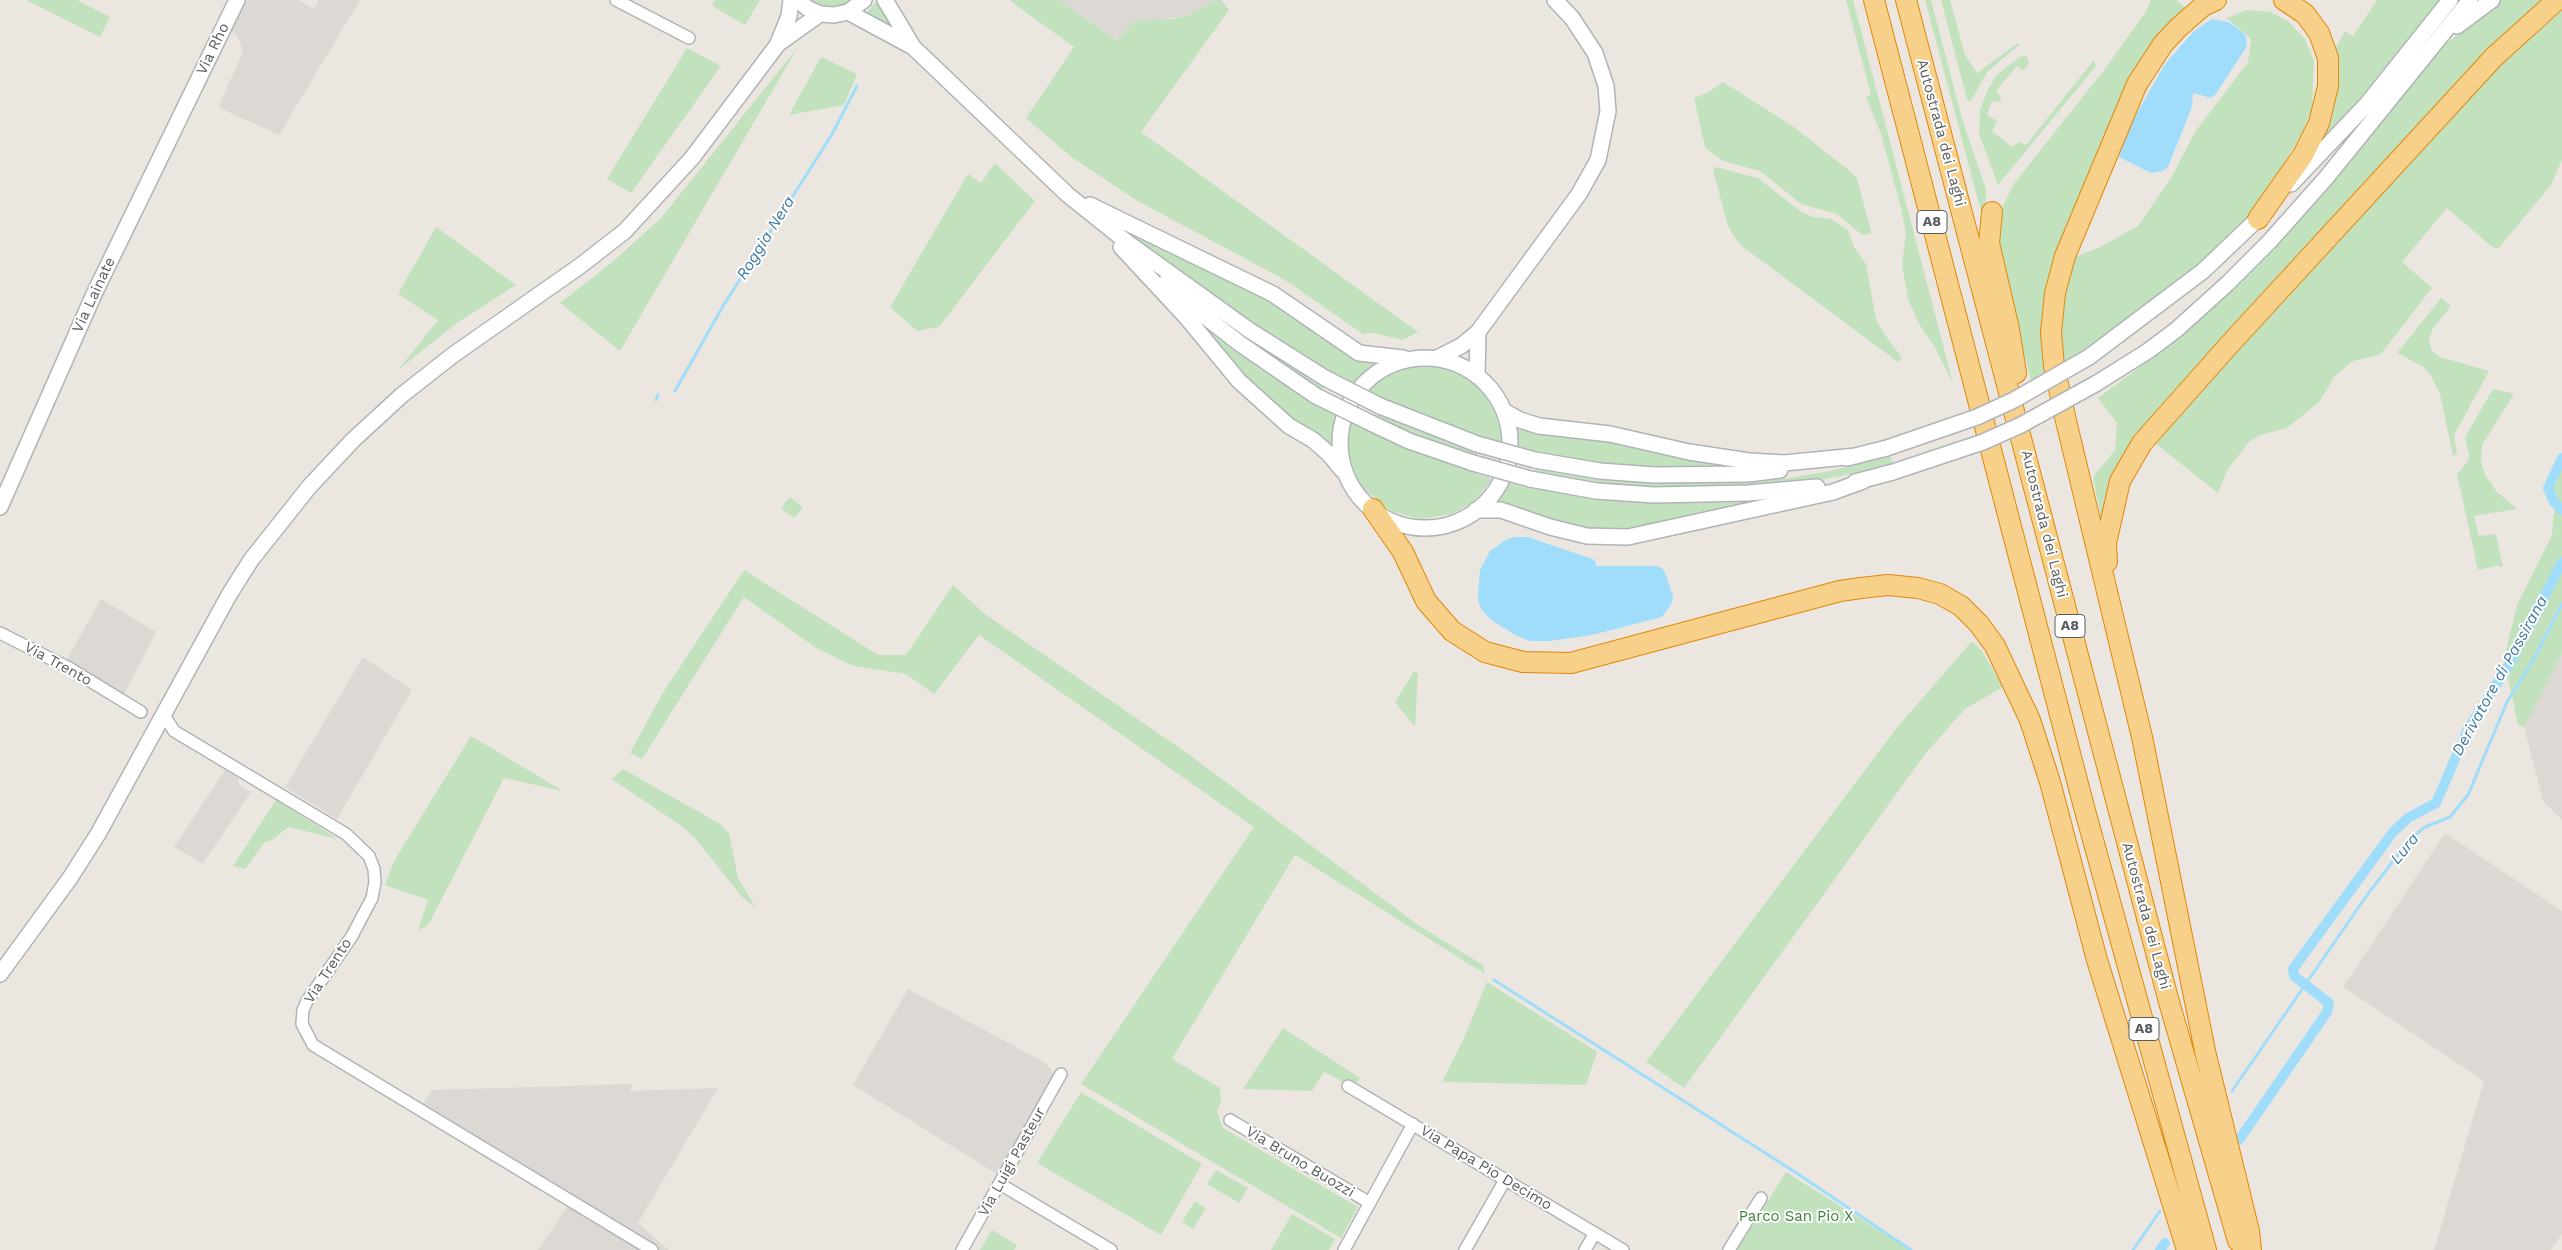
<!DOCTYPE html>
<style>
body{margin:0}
canvas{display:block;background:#ebe7e0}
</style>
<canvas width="2562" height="1250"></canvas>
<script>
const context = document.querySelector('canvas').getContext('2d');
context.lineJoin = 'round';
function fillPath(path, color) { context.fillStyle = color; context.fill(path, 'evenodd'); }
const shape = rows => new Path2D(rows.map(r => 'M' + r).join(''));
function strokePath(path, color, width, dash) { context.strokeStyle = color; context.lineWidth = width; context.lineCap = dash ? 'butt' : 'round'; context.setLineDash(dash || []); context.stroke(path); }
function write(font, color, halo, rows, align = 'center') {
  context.font = font + ' "Work Sans",sans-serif'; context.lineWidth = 4; context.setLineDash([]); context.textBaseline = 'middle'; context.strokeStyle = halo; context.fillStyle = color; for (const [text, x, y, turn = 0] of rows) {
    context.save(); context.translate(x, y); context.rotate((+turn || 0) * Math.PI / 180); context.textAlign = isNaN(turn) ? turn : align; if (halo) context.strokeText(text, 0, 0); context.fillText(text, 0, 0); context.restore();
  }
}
fillPath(shape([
 [246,0,299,0,314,9,319,0,360,0,279,135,218,107,243,52,237,35,231,31],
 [1059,0,1216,0,1189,15,1155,21,1117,41],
 [101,599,156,632,124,694,66,661],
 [2562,654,2562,820,2543,801,2524,727],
 [363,657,412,690,337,819,285,787],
 [225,770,238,778,239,785,251,792,203,864,174,847],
 [2445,833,2562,911,2562,1234,2551,1250,2434,1250,2484,1081,2343,987],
 [908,989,1044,1062,1054,1073,997,1174,853,1085],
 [633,1084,630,1091,718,1088,638,1223,669,1250,538,1250,574,1196,423,1105,432,1090]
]), '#dcd9d4');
fillPath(shape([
 [26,0,77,0,110,17,100,37],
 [715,0,760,0,745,25,712,6],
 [810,0,854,0,840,7,828,7],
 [1009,0,1059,0,1117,41,1134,21,1173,19,1189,15,1216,0,1221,0,1229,10,1141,132,1418,332,1403,340,1374,333,1363,334,1285,280,1136,200,1070,156,1026,118,1074,47],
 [1846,0,1853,0,1953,383,1934,346,1919,324,1908,299,1902,265,1906,233,1901,208,1881,134,1866,97,1871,95],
 [1925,0,1931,0,1963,122,1986,189,1986,211,1982,215],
 [1941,0,1950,0,1965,55,1977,73,2018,43,2019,45,1988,71,1970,102,1967,99],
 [2151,0,2176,0,2190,11,2176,24,2065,237,2049,371,2031,381,2008,293,1995,223,2013,185,2104,70,2145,13],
 [2377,0,2443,0,2363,100,2308,161,2333,53,2345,31,2353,36],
 [2502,0,2549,0,2139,441,2105,538,2093,477,2115,450,2117,423,2098,398,2183,335,2262,261,2324,191,2437,51],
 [877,1,889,17,900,33,865,14],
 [2247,10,2271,12,2289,22,2305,39,2314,61,2312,109,2302,132,2262,202,2210,254,2173,288,2108,335,2060,364,2057,345,2068,260,2100,247,2138,226,2171,178,2195,132,2248,62,2251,39,2227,18],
 [2562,11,2562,160,2551,185,2498,249,2491,246,2447,208,2402,262,2432,288,2380,355,2353,361,2335,376,2319,402,2287,428,2260,435,2249,442,2228,469,2218,493,2156,444,2237,349,2374,203,2482,81],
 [798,47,620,351,560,303,610,264,661,218],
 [687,48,721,66,631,193,607,179],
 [2026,55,2029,63,2023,71,2017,66,1996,91,2001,97,2000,102,1992,101,1987,115,1997,121,1992,131,2012,147,2019,142,2026,145,2094,60,2096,66,1998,185,1979,134,1980,110,1988,89,1997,75,2018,58],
 [821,57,857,74,844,105,789,115],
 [1723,82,1794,127,1851,172,1857,179,1871,231,1870,234,1862,235,1837,214,1801,204,1760,171,1723,161,1709,151,1705,147,1694,98,1707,93],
 [995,163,1035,201,939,327,917,331,890,307,968,174,981,183],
 [1716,167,1758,178,1800,211,1813,217,1831,219,1848,230,1854,247,1866,264,1876,319,1883,332,1902,358,1898,362,1743,247,1735,238,1728,226,1713,170],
 [436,227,516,285,457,323,398,370,438,320,398,294],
 [1128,231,1227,276,1376,362,1353,385,1295,356,1152,251],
 [1190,294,1268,351,1324,384,1323,393,1279,367],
 [2441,298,2451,306,2432,330,2429,341,2432,351,2440,357,2489,371,2454,435,2457,453,2453,456,2440,394,2430,374,2422,366,2397,353],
 [1198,319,1256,364,1293,389,1337,413,1333,432,1334,447,1331,448,1272,407,1195,322],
 [1410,364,1435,364,1445,366,1463,373,1474,381,1487,394,1498,415,1504,443,1480,436,1479,439,1462,435,1365,391,1373,382,1385,374],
 [2493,389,2514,394,2482,445,2481,461,2485,475,2497,492,2517,509,2474,516,2479,536,2496,534,2503,567,2496,566,2478,570,2457,474,2468,461,2469,455,2465,437],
 [1378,412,1404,425,1479,451,1475,458,1375,420],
 [1349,419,1471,469,1471,472,1493,479,1472,503,1452,514,1420,519,1391,511,1363,488,1352,470,1347,444],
 [1514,425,1564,432,1744,467,1631,470,1536,454,1536,451,1515,445],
 [1891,456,1892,463,1842,476,1797,484,1708,491,1599,484,1533,473,1537,466,1572,474,1640,482,1748,482,1788,478,1830,471],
 [2562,457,2562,654,2524,727,2518,725,2504,658,2517,605,2552,535,2555,501,2551,481],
 [1506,482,1527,488,1529,485,1633,501,1721,503,1759,501,1654,527,1604,530,1559,524,1492,503],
 [790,497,803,507,794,518,781,508],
 [744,570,878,655,906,655,953,585,985,614,1187,753,1418,925,1483,965,1485,974,1295,855,1172,1059,1220,1088,1221,1103,1217,1111,1223,1128,1358,1207,1341,1238,1081,1084,1254,827,979,635,934,694,906,674,853,666,816,648,744,597,642,759,630,753,662,694],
 [1972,641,1982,651,2003,687,1965,709,1925,754,1684,1088,1646,1062,1895,730],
 [1414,671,1418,674,1415,727,1395,702],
 [471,736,563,791,504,778,432,918,427,926,418,930,428,900,385,885,394,861],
 [623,769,720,824,729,833,738,878,756,908,742,897,696,839,683,827,612,779],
 [276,800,338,839,288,827,274,839,264,843,245,869,233,866],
 [1487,982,1597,1052,1586,1085,1442,1082,1464,1038],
 [1283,1028,1360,1078,1354,1087,1324,1072,1312,1091,1243,1089],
 [1081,1092,1202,1164,1161,1235,1037,1163],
 [1216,1170,1248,1188,1239,1203,1207,1184],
 [1786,1172,1910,1250,1737,1250],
 [1195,1201,1206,1208,1193,1229,1182,1222],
 [1292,1214,1335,1239,1329,1250,1271,1250],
 [992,1230,1017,1245,1014,1250,980,1250]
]), '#c1e2bd');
fillPath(shape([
 [2212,19,2228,22,2235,26,2246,36,2247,46,2216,94,2211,98,2193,93,2192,107,2168,167,2163,171,2151,173,2119,157,2124,141,2137,113,2165,64,2194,31],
 [1516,537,1528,537,1595,560,1596,566,1657,566,1663,569,1667,578,1673,596,1672,603,1662,617,1592,635,1550,641,1530,641,1517,636,1491,620,1482,610,1478,601,1478,593,1480,570,1490,551,1507,539]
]), '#a0ddfb');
strokePath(shape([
 [675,391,723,306,831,136,857,86],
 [656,400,658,395],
 [1494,980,1795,1172,1911,1250],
 [2232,1091,2367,895,2410,839,2425,827,2450,817,2468,795,2507,702,2531,664,2562,604],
 [2133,1250,2160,1211]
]), '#a0ddfb', 3);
strokePath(shape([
 [2562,458,2548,488,2554,502,2562,510],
 [2239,1140,2327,1012,2329,1003,2294,976,2293,969,2393,832,2408,818,2436,803,2468,729,2510,663,2562,562],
 [2160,1250,2165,1243]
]), '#a0ddfb', 10);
const street = shape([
 [616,0,689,38],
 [0,633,69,668,141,712],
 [164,715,174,731,346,834,369,856,374,869,375,882,372,898,352,936,307,1001,303,1010,302,1024,313,1045,652,1250],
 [1348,1086,1623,1250],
 [1230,1120,1370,1203],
 [1000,1184,1111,1250],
 [962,1250,1061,1074],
 [1344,1250,1413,1124],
 [1465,1250,1505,1180],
 [1585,1250,1595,1233],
 [1729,1250,1761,1198]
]);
const secondary = shape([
 [798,0,807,8,820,14,834,15,848,12,864,0],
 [885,0,912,45],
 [848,12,913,47,1068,195,1128,243,1249,330,1325,378],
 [2457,26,2492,0],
 [778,43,789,16,791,0],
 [2291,184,2367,104,2450,0],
 [1090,205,1273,294,1359,353,1403,358],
 [1121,247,1187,318,1239,381,1289,426,1313,440,1329,454,1343,471],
 [1167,281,1198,311,1239,343,1316,396],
 [2089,357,2203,271,2265,212],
 [1437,358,1461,346,1478,332,1579,194,1598,160,1608,111,1606,86,1595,53,1572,18,1555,0],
 '1340 443a85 85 0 1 1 170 0a85 85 0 1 1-170 0Z',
 [1477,376,1478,332],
 [2097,383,2148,351,2176,330,2228,283,2270,241,2326,178,2470,0],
 [1380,406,1477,444],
 [1504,411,1520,420,1539,426,1610,434,1689,452,1749,461,1784,463,1856,456],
 [1371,423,1409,441,1473,463],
 [1847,458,1887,448],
 [1535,460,1600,471,1654,475,1748,474,1780,470],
 [1530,479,1596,491,1654,495,1748,493,1817,487],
 [1855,482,1893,472],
 [0,507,95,292,237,0],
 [1476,510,1501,510,1550,527,1587,536,1628,537,1833,492,1863,481],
 [0,974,70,878,98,834,229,595,251,560,309,487,353,440,402,395,453,355,580,266,625,231,692,158,778,44,820,14]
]);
const highway = shape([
 [1874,0,2084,807,2206,1250],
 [1906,0,2169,1002,2238,1241],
 [2216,0,2203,6,2178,28,2163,44,2137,84,2065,256,2055,293,2051,333,2054,366,2066,421,2142,737,2205,1051,2249,1231,2251,1250],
 [1992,212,1989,243,2009,329,2016,373],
 [2258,219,2303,155,2319,123,2328,86,2328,58,2319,33,2305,14,2284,0],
 [1373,509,1403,552,1426,601,1452,631,1485,652,1523,662,1571,663,1840,591,1861,588,1888,585,1918,588,1940,594,1961,606,1979,624,1995,646,2030,720,2050,782,2097,960,2187,1250],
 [2107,562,2106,543,2120,481,2142,443,2229,345,2494,57,2557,0]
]);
strokePath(street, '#b1b3b7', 14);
strokePath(secondary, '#b0b4b7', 18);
strokePath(highway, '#e0870a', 22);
strokePath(street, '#fff', 11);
strokePath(secondary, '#fff', 15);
strokePath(highway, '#f7d08a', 20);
const secondaryBridge = shape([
 [1325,378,1380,406],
 [1316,396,1371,423],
 [1477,444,1535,460],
 [1887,448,1977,417,2014,400,2089,357],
 [1473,463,1530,479],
 [1893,472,1983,442,2021,425,2097,383]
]);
strokePath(secondaryBridge, '#b0b4b7', 18, []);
strokePath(secondaryBridge, '#fff', 15);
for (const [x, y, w] of [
 [1932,222,30],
 [2070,626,30],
 [2144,1029,30]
]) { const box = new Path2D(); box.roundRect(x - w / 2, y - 11.5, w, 23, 4); context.fillStyle = '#fff'; context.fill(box); strokePath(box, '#595d60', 1); }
write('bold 14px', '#595d60', null, [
 ["A8",1932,222],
 ["A8",2070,626],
 ["A8",2144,1029]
]);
write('15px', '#595d60', '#fff', [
 ["Via Rho",213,49,-64],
 ["Autostrada dei Laghi",1941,133,75],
 ["Via Lainate",94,295,-65],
 ["Autostrada dei Laghi",2044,524,76],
 ["Via Trento",58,664,29],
 ["Autostrada dei Laghi",2146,916,75],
 ["Via Trento",328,971,-57],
 ["Via Luigi Pasteur",1012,1162,-61],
 ["Via Bruno Buozzi",1300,1162,31],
 ["Via Papa Pio Decimo",1486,1168,31]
]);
write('15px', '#3c8038', '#fff', [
 ["Parco San Pio X",1796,1217]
]);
write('italic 16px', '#3d79a2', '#fff', [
 ["Roggia Nera",766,238,-58],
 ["Derivatore di Passirana",2500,676,-61],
 ["Lura",2405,849,-50]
]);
</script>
